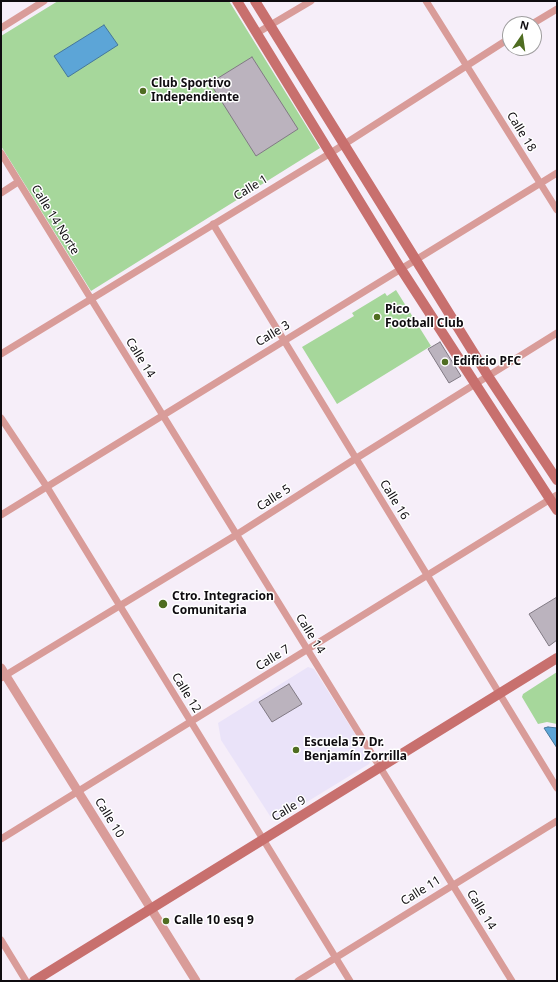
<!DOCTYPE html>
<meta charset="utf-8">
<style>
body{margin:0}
#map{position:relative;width:558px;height:982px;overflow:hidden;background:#f6eef9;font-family:"Noto Sans",sans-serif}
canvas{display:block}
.frame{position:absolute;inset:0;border:2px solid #0f0c10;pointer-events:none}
.north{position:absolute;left:502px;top:16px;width:40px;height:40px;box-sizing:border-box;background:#fff;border:1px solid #9f9e9f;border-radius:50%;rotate:13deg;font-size:11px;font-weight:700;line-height:16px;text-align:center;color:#0f0c10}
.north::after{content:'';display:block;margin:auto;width:14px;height:18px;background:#4f6d21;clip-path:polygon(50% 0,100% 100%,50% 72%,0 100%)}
</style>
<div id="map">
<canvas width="558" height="982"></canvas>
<div class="frame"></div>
<div class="north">N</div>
</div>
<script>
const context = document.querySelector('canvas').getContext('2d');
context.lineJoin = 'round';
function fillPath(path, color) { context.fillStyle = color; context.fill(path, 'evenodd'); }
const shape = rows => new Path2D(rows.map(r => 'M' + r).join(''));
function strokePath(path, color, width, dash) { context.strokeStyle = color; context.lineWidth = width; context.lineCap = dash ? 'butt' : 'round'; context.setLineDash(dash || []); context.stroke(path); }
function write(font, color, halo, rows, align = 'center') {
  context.font = font + ' "Noto Sans",sans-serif'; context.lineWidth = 3; context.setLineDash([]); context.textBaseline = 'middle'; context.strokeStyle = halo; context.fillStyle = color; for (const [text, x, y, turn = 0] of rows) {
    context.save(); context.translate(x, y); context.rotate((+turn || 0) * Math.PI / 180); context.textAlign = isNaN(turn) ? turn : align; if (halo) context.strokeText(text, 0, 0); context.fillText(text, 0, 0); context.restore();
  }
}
fillPath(shape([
 [308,667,314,669,371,759,369,764,279,819,270,816,221,740,218,723]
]), '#eae3f9');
fillPath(shape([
 [58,1,229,1,320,148,91,291,1,146,1,36],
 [396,290,431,346,337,404,302,347,354,316,352,313,385,293,387,296],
 [557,672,557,724,547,722,538,724,522,697,523,694]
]), '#a6d79b');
const water = shape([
 [104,25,118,45,68,77,54,56,104,25],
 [548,727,557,728,557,748,544,728,548,727]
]);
fillPath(water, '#5ca5d7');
strokePath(water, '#45779b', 1);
const building = shape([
 [252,57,298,129,256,156,210,83,252,57],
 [440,342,461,376,449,383,428,349,440,342],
 [557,597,557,640,549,646,529,614,557,597],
 [289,684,302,704,272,722,259,702,289,684]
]);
fillPath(building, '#bbb3be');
strokePath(building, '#817a84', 1);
strokePath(shape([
 [426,1,557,210],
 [532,24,557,9],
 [1,28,44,1],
 [257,33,311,1],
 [1,153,512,981],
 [1,193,18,182],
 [213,224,557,788],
 [1,354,329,154,510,38],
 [1,418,47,487,350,981],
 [1,515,557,173],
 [1,678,236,535,355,459,557,333],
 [1,839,557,495],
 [1,940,26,981],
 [298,981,557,821]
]), '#d99c99', 7);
strokePath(shape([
 [1,668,196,981]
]), '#d99c99', 9);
strokePath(shape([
 [237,1,401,269,557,510],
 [255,1,488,376,557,480],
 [34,981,557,658]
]), '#c8706e', 10);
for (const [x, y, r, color] of [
 [143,91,4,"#4f6d21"],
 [377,317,4,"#4f6d21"],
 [445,362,4,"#4f6d21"],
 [163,604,5,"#4f6d21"],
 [296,750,4,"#4f6d21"],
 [166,921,4,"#4f6d21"]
]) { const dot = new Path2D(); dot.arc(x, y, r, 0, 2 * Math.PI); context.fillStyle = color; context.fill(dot); strokePath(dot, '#fff', 1.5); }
write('bold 12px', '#0f0c10', '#fff', [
 ["Club Sportivo",151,84],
 ["Independiente",151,98],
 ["Pico",385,310],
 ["Football Club",385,324],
 ["Edificio PFC",453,362],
 ["Ctro. Integracion",172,597],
 ["Comunitaria",172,611],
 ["Escuela 57 Dr.",304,743],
 ["Benjamín Zorrilla",304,757],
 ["Calle 10 esq 9",174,921]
], 'left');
write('12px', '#0f0c10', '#fff', [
 ["Calle 18",521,132,58],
 ["Calle 1",251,188,-31],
 ["Calle 14 Norte",55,220,58],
 ["Calle 3",273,334,-31],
 ["Calle 14",140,358,58],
 ["Calle 5",274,498,-33],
 ["Calle 16",394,500,58],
 ["Calle 14",310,634,58],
 ["Calle 7",273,658,-32],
 ["Calle 12",186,693,58],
 ["Calle 9",289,809,-31],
 ["Calle 10",109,818,58],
 ["Calle 11",421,891,-32],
 ["Calle 14",481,910,58]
]);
</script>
